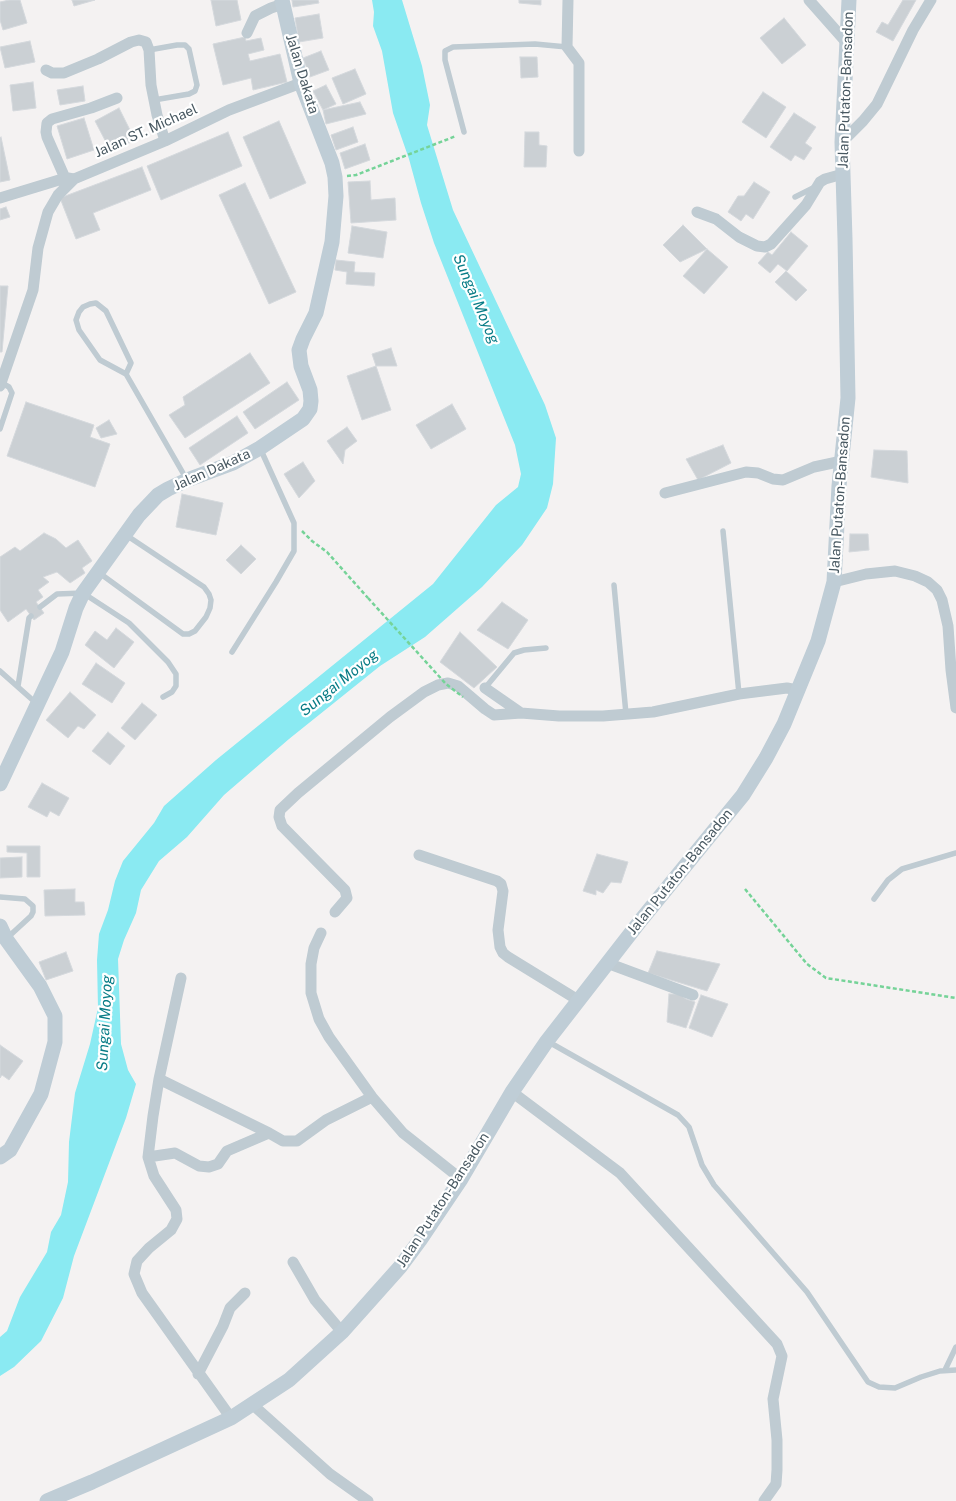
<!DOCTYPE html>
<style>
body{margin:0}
canvas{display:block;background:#f4f2f2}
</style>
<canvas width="956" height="1501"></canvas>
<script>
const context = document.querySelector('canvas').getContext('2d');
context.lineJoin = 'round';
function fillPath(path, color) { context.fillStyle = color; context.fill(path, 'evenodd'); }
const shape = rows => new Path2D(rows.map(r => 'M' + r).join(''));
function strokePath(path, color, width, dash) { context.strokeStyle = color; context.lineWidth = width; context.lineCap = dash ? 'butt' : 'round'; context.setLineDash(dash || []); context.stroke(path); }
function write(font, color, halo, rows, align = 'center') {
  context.font = font + ' "Public Sans",sans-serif'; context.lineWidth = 4.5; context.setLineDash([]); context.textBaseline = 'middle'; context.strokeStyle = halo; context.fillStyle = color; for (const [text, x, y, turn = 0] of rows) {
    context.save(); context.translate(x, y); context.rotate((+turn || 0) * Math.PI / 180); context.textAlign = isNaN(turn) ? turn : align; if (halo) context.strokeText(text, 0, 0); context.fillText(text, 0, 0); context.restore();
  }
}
fillPath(shape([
 [372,0,402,0,422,66,430,105,427,125,453,210,545,405,556,438,553,484,547,508,522,545,482,587,425,637,380,666,289,739,224,795,187,837,159,861,141,890,136,913,124,940,118,959,121,1044,128,1070,136,1084,126,1118,74,1256,63,1298,41,1341,14,1367,0,1376,0,1337,7,1331,20,1297,47,1252,51,1232,61,1215,68,1182,69,1142,75,1093,90,1044,98,1008,97,960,99,934,108,910,115,881,123,861,154,823,164,806,216,760,433,584,496,505,518,487,521,474,515,445,434,243,421,203,409,159,393,113,382,51,373,26,374,12]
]), '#8aeaf2');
const building = shape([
 [9,0,20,0,27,23,3,30,0,20,0,2,9,0],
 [72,0,95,0,74,6,72,0],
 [211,0,237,0,241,20,216,26,211,0],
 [292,0,318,0,319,3,293,7,292,0],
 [519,0,541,0,541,5,519,3,519,0],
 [903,0,916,0,893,41,876,32,882,22,888,25,903,0],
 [319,14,323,38,299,42,295,18,319,14],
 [784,18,806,45,782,64,760,38,784,18],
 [245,37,246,41,261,38,264,50,248,54,250,61,280,54,287,82,253,90,251,78,223,85,213,44,245,37],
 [30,41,35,62,5,68,0,47,30,41],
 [321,51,329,70,310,77,303,58,321,51],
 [520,57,537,57,538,77,521,78,520,57],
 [355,69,366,94,343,104,332,78,355,69],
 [33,82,36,108,13,111,10,85,33,82],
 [326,85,336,104,323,110,313,91,326,85],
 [83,86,85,101,60,105,57,90,83,86],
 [763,92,786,107,766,138,742,122,763,92],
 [360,102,366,114,326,124,323,110,360,102],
 [119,108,135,140,121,147,119,143,109,148,95,121,119,108],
 [794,113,816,127,805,143,812,148,804,160,795,155,791,161,770,147,794,113],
 [84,118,94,150,67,159,57,126,84,118],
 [279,121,306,183,270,199,243,137,279,121],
 [353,127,358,142,336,150,331,135,353,127],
 [228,132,242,166,161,200,147,166,228,132],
 [525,132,539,132,539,145,547,146,546,167,524,167,525,132],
 [1,137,10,180,0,182,0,138,1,137],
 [365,144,370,160,345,169,340,153,365,144],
 [142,167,151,190,93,213,100,230,76,239,60,198,142,167],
 [370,181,371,200,395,198,396,220,351,223,348,182,370,181],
 [754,182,770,192,753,219,746,214,741,221,728,212,738,196,744,196,754,182],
 [245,183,296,292,269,304,219,195,245,183],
 [6,207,10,217,0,220,0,209,6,207],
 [683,225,707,249,680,262,663,245,683,225],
 [352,226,387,232,383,258,348,253,352,226],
 [791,232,808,246,787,271,778,264,770,273,758,263,768,252,772,255,791,232],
 [707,249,728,267,704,294,683,276,707,249],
 [336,260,355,262,354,272,375,273,374,286,346,284,347,272,335,270,336,260],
 [786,271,807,290,796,301,775,282,786,271],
 [0,286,8,286,2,352,0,352,0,286],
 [391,348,397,366,376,366,372,354,391,348],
 [250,353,270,383,185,438,169,415,185,405,183,397,250,353],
 [376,366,391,410,362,420,347,376,376,366],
 [287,382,299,400,255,429,243,412,287,382],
 [26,402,94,425,90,437,110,444,95,487,7,456,26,402],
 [452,404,466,429,431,449,416,425,452,404],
 [237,416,248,433,200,465,189,448,237,416],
 [109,420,117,434,101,438,96,428,109,420],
 [347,427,357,441,345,450,343,464,327,441,347,427],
 [723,445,731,463,698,480,686,459,723,445],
 [874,450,907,451,908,483,871,477,874,450],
 [303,462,315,481,299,498,284,474,303,462],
 [182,494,223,503,216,535,176,527,182,494],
 [44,533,56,539,66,548,78,540,92,561,82,568,85,573,70,583,57,572,43,577,49,582,38,590,43,597,36,602,44,613,34,620,26,609,8,622,0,610,0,557,15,547,20,551,44,533],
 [850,534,868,534,869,550,849,552,850,534],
 [241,545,256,559,241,574,226,560,241,545],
 [502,602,528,620,508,649,477,630,502,602],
 [116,628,134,642,114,668,85,645,95,631,107,640,116,628],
 [460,632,497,667,474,688,440,662,460,632],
 [96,663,125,683,112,703,82,684,96,663],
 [70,692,96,715,84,729,78,726,68,738,46,720,70,692],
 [142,703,157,715,135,740,121,728,142,703],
 [108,732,125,746,110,765,92,751,108,732],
 [42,783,69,798,59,816,50,811,47,817,28,807,42,783],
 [7,846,40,846,40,877,27,877,27,853,7,852,7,846],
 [597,854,628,862,621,883,611,882,603,893,596,890,596,895,583,891,597,854],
 [22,857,22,877,0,878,0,858,22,857],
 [75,889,75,902,84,902,85,915,45,916,44,890,75,889],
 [657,951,720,964,707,991,648,973,657,951],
 [66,952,73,971,46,980,39,962,66,952],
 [669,994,679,994,686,999,695,1002,686,1028,667,1022,669,994],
 [701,995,728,1004,712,1037,689,1028,701,995],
 [0,1045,23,1061,9,1080,2,1075,0,1078,0,1045]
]);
fillPath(building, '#cbd0d4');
strokePath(building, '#d5d9dd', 1);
strokePath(shape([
 [347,176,356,175,456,136],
 [302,531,312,541,327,552,368,598],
 [745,889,807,964,826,978,956,998]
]), '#75d398', 2.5, [4, 2.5]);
strokePath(shape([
 [149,50,177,45,185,45,189,49,197,85,195,91,189,94,154,100],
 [464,132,445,60,445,51,453,47,535,44,567,47],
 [795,197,815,187],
 [126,374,131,363,106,311,96,303,90,304,83,307,79,312,76,320,79,330,100,360,126,374,187,480],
 [0,429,12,393,9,387,2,383],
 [723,531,739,694],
 [98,572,183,634,189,634,195,631,206,617,210,608,211,600,209,594,204,587,126,535],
 [614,585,626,714],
 [40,607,57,594,83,593,129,623,168,662,176,674,176,686,172,692,163,697],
 [232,652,276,582,294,551,294,523,260,448],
 [0,671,36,703],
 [18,686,29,618,31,616],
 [485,688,514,653,524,650,546,648],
 [0,897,25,899,33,906,33,912,31,916,6,939],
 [874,899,888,880,902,869,956,853],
 [547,1041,678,1115,689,1127,702,1165,714,1185,807,1292,868,1382,879,1387,895,1388,921,1377,940,1371,956,1370],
 [945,1370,956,1347]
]), '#bfcbd2', 5.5);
strokePath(shape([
 [568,0,567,47,579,63,579,151],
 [809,0,847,43],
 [247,33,255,16,271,8,283,4],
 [46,70,52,73,64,73,98,59,131,42,139,40,146,42,149,50,151,85,157,115,165,141],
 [842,142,863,121,877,104,913,30,931,0],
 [65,178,47,137,46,132,47,123,52,119,91,108,117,98],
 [0,198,59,180,68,178,74,179,165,141,229,110,301,83],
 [697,212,716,219,739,237,757,246,765,247,771,244,806,205,820,182,825,179,843,174],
 [0,386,33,290,38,248,48,212,58,195,74,179],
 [665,493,746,472,758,473,773,479,783,480,814,467,842,461],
 [834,582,866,574,895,571,915,576,928,582,937,590,942,600,948,626,951,670,956,708],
 [485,688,521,713,559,716,603,716,653,712,739,694,787,688,797,690],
 [419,855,497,881,501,884,503,891,498,930,500,947,503,953,508,957,578,1000],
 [335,912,347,898,345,890,282,826,279,817,280,810,298,793,390,717,424,692,438,685,448,683,458,686,485,709,494,715,521,713],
 [321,933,314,948,311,964,311,993,319,1019,329,1037,372,1097,403,1133,461,1179],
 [607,963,693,995],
 [181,978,159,1079,153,1116,148,1157,154,1176,176,1210,177,1219,171,1230,149,1248,137,1261,134,1274,142,1293,231,1418],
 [159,1079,269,1133,283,1141,297,1141,326,1120,372,1097],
 [512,1092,620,1173,777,1344,782,1356,773,1399,777,1440,777,1470,776,1484,764,1501],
 [148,1157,175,1153,199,1166,209,1167,218,1164,227,1151,269,1133],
 [293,1262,315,1300,342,1332],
 [198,1374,223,1326,230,1308,245,1293],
 [253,1405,330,1474,368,1501]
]), '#bfcbd2', 11);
strokePath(shape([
 [0,784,62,652,76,608,83,593,139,515,158,495,168,489,187,480,233,463,260,448,303,419,310,409,311,401,310,390,301,366,299,350,303,339,316,313,332,242,336,196,335,177,332,163,301,83,282,0],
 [0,926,6,939,40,986,55,1016,55,1042,41,1094,10,1150,0,1157],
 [47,1501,92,1482,231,1418,289,1380,342,1332,400,1267,420,1240,461,1179,512,1092,547,1041,641,920,743,795,766,758,784,724,818,641,834,582,839,486,848,398,845,239,842,142,849,0]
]), '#bfcdd6', 15);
strokePath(shape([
 [368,598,446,684,463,697]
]), '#75d398', 2.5, [4, 2.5]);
write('14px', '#485861', '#fff', [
 ["Jalan Dakata",302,74,73],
 ["Jalan Putaton-Bansadon",846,90,-88],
 ["Jalan ST. Michael",146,131,-24],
 ["Jalan Dakata",212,470,-24],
 ["Jalan Putaton-Bansadon",840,495,-86],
 ["Jalan Putaton-Bansadon",680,872,-51],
 ["Jalan Putaton-Bansadon",443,1200,-57]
]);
write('italic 15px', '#087c86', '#fff', [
 ["Sungai Moyog",476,299,67],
 ["Sungai Moyog",339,683,-39],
 ["Sungai Moyog",105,1023,-87]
]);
</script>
